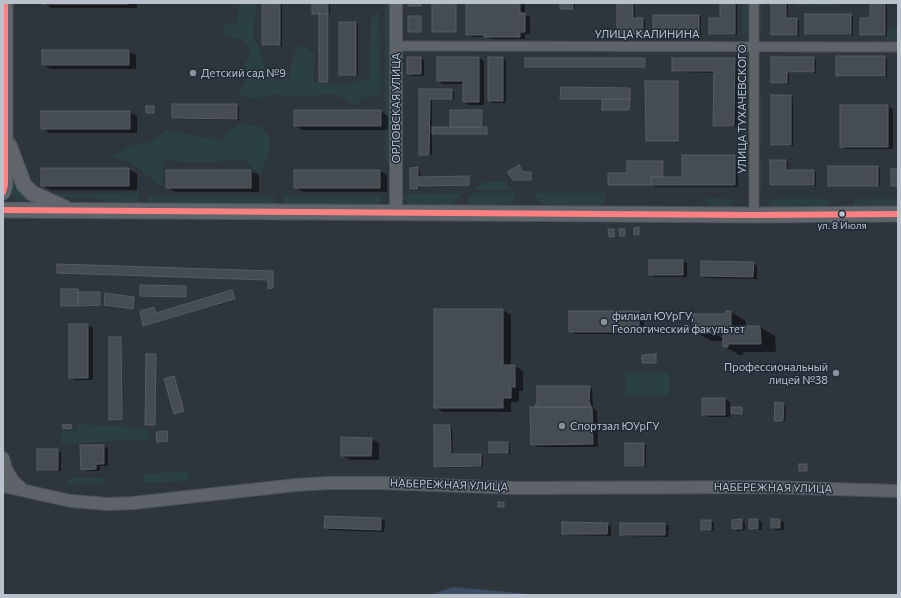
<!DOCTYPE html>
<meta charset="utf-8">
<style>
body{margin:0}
#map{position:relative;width:901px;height:598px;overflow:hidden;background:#2d353d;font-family:Commissioner,sans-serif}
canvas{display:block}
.frame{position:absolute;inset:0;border:4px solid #b9c1cc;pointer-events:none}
</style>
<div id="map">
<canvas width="901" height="598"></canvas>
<div class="frame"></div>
</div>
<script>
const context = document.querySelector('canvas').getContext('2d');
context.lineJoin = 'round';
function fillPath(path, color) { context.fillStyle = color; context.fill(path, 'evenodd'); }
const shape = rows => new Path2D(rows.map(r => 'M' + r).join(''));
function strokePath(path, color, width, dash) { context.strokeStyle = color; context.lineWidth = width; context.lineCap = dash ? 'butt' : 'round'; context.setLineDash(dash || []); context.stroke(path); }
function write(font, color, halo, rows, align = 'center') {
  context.font = font + ' Commissioner,sans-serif'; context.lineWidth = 3; context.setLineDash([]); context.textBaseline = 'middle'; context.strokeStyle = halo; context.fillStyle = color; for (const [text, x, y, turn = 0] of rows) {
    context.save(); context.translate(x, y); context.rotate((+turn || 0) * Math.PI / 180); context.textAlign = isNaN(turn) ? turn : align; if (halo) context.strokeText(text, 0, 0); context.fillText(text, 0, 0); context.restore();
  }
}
fillPath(shape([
 [239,3,257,3,256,15,252,33,260,51,266,71,278,81,289,77,294,53,302,45,315,54,313,82,323,84,349,85,370,77,371,17,379,12,381,94,362,98,357,106,334,94,296,97,270,94,266,97,253,98,238,95,247,79,245,63,251,52,243,40,224,36,224,25,237,23],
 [385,3,391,3,391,45,385,45],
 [742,3,748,3,748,32,742,36],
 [757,3,762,3,762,35,757,35],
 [795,3,842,3,833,7,814,5,797,7],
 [894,28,898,28,898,41,886,40,887,31],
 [385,47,391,47,391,162,388,163,385,162],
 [742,52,748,55,748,78,742,84],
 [757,95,762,95,762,145,757,145],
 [240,124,261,126,269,136,269,154,260,175,244,159,214,162,181,162,165,159,162,187,130,162,111,156,130,147,151,142,166,130,223,141,227,131],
 [7,147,19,180,47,202,16,200,8,188],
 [757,160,762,160,762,188,760,190,757,189],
 [483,182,506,182,513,190,474,190],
 [139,193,139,202,104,202,96,198,47,197,42,194],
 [462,193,450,206,410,206,403,199,403,194],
 [472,193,515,193,515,199,511,206,469,206,466,203],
 [536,193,606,193,606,197,601,206,546,206,536,198],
 [148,196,274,196,274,206,148,206],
 [283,196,381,196,381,206,283,206],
 [704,198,732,199,733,201,731,206,709,206],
 [770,199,827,199,829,203,827,207,770,207,768,203],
 [854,199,898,199,898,206,854,206],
 [625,373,669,373,669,395,625,395],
 [79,424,147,428,150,439,61,444,62,431,78,431],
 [185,471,189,473,190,478,185,481,147,483,144,481,143,476,146,474],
 [74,478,100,478,104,479,104,483,71,485,68,484,68,479]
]), '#2a4043');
fillPath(shape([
 [453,587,541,595,431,595]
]), '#3c4f67');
fillPath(shape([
 [43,3,137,3,137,8,51,8],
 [263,3,282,3,282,46,266,46,263,44],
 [313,3,330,3,330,14,329,14,329,81,321,81,320,14,313,13],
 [467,3,523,3,525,5,525,15,530,17,530,34,525,34,525,39,491,39,487,37,472,37,467,34],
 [550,3,587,3,587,4,575,4,575,9,563,9,561,8,561,4],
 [618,3,635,3,635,19,643,19,645,20,645,35,621,35,618,34],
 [721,3,737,3,737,35,713,35,710,34,721,19],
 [772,3,788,3,788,19,796,19,799,21,799,36,774,36,772,34],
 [871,3,887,3,887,36,863,36,861,34,871,19],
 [851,15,853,17,853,35,808,35,806,33],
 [699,16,701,17,701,35,656,35,654,34],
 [356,23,358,24,358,75,342,75,340,74],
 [128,51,136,55,136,69,51,69,43,65],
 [885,57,887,59,887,77,839,77,837,76],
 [421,58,424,60,424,76,412,76,408,73],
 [479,58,484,61,484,105,469,105,464,102,464,84,443,84,438,81],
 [502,58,506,60,506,103,493,103,489,101],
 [772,58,814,58,816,59,816,73,789,73,789,84,774,84,772,82],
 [645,59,646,67,526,67],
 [734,59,738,61,738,127,718,127,714,125,715,73,677,72,673,70],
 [677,82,678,141,647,141],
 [420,90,452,90,454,92,454,99,432,99,432,128,451,128,451,111,482,111,483,128,487,128,487,133,434,134,432,133,432,155,422,155,420,154],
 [790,96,793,97,793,146,774,146,772,144],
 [236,105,239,107,239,120,175,119,173,118],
 [841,106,888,106,893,109,893,149,846,149,841,146],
 [380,111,388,116,388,130,303,130,295,126],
 [129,112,137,116,137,133,50,133,42,128],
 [734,156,738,158,738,187,656,187,653,185,609,185,628,174,628,162,663,162,664,178,683,178],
 [771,161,786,161,788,162,788,171,813,171,816,172,816,186,773,186,771,185],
 [878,167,880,168,880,186,831,186,829,185],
 [417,168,420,170,420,178,469,177,469,185,420,185,420,190,413,190,411,188],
 [129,169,137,174,137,190,50,190,42,185],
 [251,171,259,175,259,192,175,192,167,187],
 [380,171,387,175,387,192,303,192,295,187],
 [683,261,687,263,687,277,654,277,650,275],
 [754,263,757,266,757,279,706,278,702,276],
 [273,272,273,288,270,289,269,280,58,273],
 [77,290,80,292,80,293,100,294,100,305,64,306,62,305],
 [232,291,235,300,144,326,154,308,157,314],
 [503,310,511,315,511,366,515,366,523,371,523,391,519,391,519,402,511,402,511,412,443,412,435,407],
 [639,312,644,315,644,334,575,334,570,331],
 [731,312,746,321,746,327,760,327,775,336,776,352,743,352,743,355,739,355,724,346,724,341,711,341,696,332],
 [712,329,724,337,724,339,711,331],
 [88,325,93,328,93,380,75,380,70,377],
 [121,338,122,419,111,419],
 [156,355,155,425,146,425],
 [589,387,592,388,593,408,597,411,598,447,537,447,532,444,535,408],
 [703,399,725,399,730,402,730,408,742,409,742,413,733,413,730,412,730,417,708,417,703,414],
 [784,404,786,405,785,422,777,421,775,420],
 [450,426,452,427,453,455,481,455,483,456,483,467,438,468,435,466],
 [371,439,379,443,379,460,350,460,342,455],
 [508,443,510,445,510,454,492,454,490,453],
 [626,444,644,444,646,445,646,467,628,467,626,465],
 [81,446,104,446,108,448,108,466,100,466,100,471,85,471,82,469],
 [57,450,61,452,61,471,42,471,38,469],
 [381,519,385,521,384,532,329,530,325,528],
 [742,520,745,523,745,530,737,531,733,528],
 [758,520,762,522,762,530,753,530,750,528],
 [772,520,780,520,784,522,784,530,776,530,772,528],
 [711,521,714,523,714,531,706,531,702,529],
 [607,524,611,526,611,536,567,535,563,533],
 [665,524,669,526,668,537,625,536,621,534]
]), '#0007');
const building = shape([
 [42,3,129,3,129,4,42,4,42,3],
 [262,3,280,3,280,45,262,45,262,3],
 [312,3,328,3,328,14,312,14,312,3],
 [408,3,421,3,421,6,408,6,408,3],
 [432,3,456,3,456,32,432,32,432,3],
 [466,3,520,3,520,13,525,13,525,32,520,32,520,37,484,37,484,35,466,35,466,3],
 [560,3,573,3,573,9,560,9,560,3],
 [617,3,633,3,633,18,643,18,643,34,617,34,617,3],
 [720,3,735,3,735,34,709,34,709,18,720,18,720,3],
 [771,3,786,3,786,18,797,18,797,35,771,35,771,3],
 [870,3,885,3,885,35,860,35,860,18,870,18,870,3],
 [319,14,328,14,328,82,319,82,319,14],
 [805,14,851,14,851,34,805,34,805,14],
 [653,15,699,15,699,34,653,34,653,15],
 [408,16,421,16,421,32,408,32,408,16],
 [339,22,356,22,356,75,339,75,339,22],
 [42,50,129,50,129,65,42,65,42,50],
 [836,56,885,56,885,76,836,76,836,56],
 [407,57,421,57,421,74,407,74,407,57],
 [437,57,479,57,479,102,463,102,463,81,437,81,437,57],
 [488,57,503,57,503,101,488,101,488,57],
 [771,57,814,57,814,72,787,72,787,83,771,83,771,57],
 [525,58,645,58,645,67,525,67,525,58],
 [672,58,735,58,734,126,713,126,714,71,672,71,672,58],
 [645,81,678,81,678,141,646,141,645,81],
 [561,87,630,88,630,99,560,99,561,87],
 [419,89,452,89,452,99,430,99,429,155,419,155,419,89],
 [771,95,791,95,791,145,771,145,771,95],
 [602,99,630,99,629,110,602,110,602,99],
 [172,104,237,104,237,119,172,118,172,104],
 [840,105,888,105,888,147,840,147,840,105],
 [146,106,154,106,154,113,146,113,146,106],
 [294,110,381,110,381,126,294,126,294,110],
 [450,110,482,110,482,127,450,127,450,110],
 [41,111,130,111,130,129,41,129,41,111],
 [432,127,487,127,487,134,432,134,432,127],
 [682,155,735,155,735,185,651,185,651,177,682,177,682,155],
 [770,160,786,160,786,170,814,170,814,185,770,185,770,160],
 [627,161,663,161,663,177,651,177,651,185,608,185,608,173,627,173,627,161],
 [519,165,523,172,531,172,531,180,513,180,507,172,519,165],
 [828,166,878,166,878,186,828,186,828,166],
 [418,167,418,189,410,189,410,168,418,167],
 [41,168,129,168,129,186,41,186,41,168],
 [891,169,898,169,898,186,891,186,891,169],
 [166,170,251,170,251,188,166,188,166,170],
 [294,170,380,170,380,188,294,188,294,170],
 [469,176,469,185,419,186,419,177,469,176],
 [639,227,639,235,634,235,634,228,639,227],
 [608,229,614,229,614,237,609,237,608,229],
 [619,229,625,229,625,236,620,236,619,229],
 [649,260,683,260,683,275,649,275,649,260],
 [701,261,754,262,753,277,701,276,701,261],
 [57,264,273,271,273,288,268,289,268,280,57,273,57,264],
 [140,285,186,286,186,297,140,296,140,285],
 [61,289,78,289,78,306,61,306,61,289],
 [232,290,235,299,143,326,140,311,154,307,156,313,232,290],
 [78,292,100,292,100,305,78,306,78,292],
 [105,293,134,297,133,309,104,305,105,293],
 [434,309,503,309,503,365,515,365,515,387,511,387,511,398,503,398,503,408,434,408,434,309],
 [569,311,639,311,639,332,569,332,569,311],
 [726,311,731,311,731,328,739,328,739,326,760,326,761,344,728,344,728,347,723,347,723,330,715,330,715,333,695,332,693,314,726,314,726,311],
 [69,324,88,324,88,378,69,378,69,324],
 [109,337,121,337,122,419,109,420,109,337],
 [146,354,156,354,155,425,145,425,146,354],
 [656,354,656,363,642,363,642,355,656,354],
 [174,376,184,411,174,414,164,379,174,376],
 [537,386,590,386,589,401,591,407,535,407,537,401,537,386],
 [702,398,725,398,725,415,702,415,702,398],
 [775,402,784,403,783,421,774,421,775,402],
 [530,407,592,407,593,444,531,445,530,407],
 [731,407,742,407,742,414,731,413,731,407],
 [63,424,72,425,71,429,62,428,63,424],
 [434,425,450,425,451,454,481,454,481,466,434,467,434,425],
 [167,431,168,441,157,442,156,432,167,431],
 [341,437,372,438,371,456,341,456,341,437],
 [489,442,508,442,508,453,489,453,489,442],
 [625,443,644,443,644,466,625,466,625,443],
 [80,445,104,445,104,464,96,464,96,469,81,470,80,445],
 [37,449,58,449,58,470,37,470,37,449],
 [799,464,807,464,807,471,799,471,799,464],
 [498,502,504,502,504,507,498,507,498,502],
 [325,516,381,518,381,530,324,528,325,516],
 [742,519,742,529,732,529,732,520,742,519],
 [749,519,758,519,758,529,749,529,749,519],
 [771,519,780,519,780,528,771,528,771,519],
 [701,520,711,520,711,530,701,530,701,520],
 [562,522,608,523,607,534,562,534,562,522],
 [620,523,665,523,665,535,620,535,620,523]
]);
fillPath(building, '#464c53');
strokePath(building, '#565c64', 1);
const minor = shape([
 [754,3,754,215],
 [396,46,898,47]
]);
const tertiary = shape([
 [396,213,396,3],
 [3,458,6,469,13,481,23,490],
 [3,486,71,501,108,504,133,503,296,485,328,483,381,483,516,488,767,487,898,491]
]);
const primary = shape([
 [9,145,24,185,32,193,65,208],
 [3,192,5,185,5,3],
 [3,210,754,215,898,214]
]);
strokePath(minor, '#4c5157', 11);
strokePath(tertiary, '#4c5157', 14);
strokePath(primary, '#4b5159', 17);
strokePath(minor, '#5e636a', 9);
strokePath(tertiary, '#5e636a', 12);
strokePath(primary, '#60656c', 15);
strokePath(shape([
 [3,192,5,185,5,3],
 [3,210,754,215,898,214]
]), '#ff8080', 6);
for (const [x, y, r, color] of [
 [193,73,4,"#88909a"],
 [842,214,3.5,"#b9c1cc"],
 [604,322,4,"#88909a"],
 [836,373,4,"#88909a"],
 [562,426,4,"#88909a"]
]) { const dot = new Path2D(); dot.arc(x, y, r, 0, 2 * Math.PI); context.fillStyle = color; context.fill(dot); strokePath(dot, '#202b38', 1.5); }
write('10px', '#b9c1cc', '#202b38', [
 ["ул. 8 Июля",842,226]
]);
write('11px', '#b9c1cc', '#202b38', [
 ["УЛИЦА КАЛИНИНА",647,34],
 ["ОРЛОВСКАЯ УЛИЦА",396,108,-90],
 ["УЛИЦА ТУХАЧЕВСКОГО",742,109,-90],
 ["НАБЕРЕЖНАЯ УЛИЦА",449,485,2],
 ["НАБЕРЕЖНАЯ УЛИЦА",773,488,1]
]);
write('11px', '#b9c1cc', '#202b38', [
 ["Детский сад №9",201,73],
 ["филиал ЮУрГУ,",612,316],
 ["Геологический факультет",612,329],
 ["Профессиональный",828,367,"right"],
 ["лицей №38",828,380,"right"],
 ["Спортзал ЮУрГУ",570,426]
], 'left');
</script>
